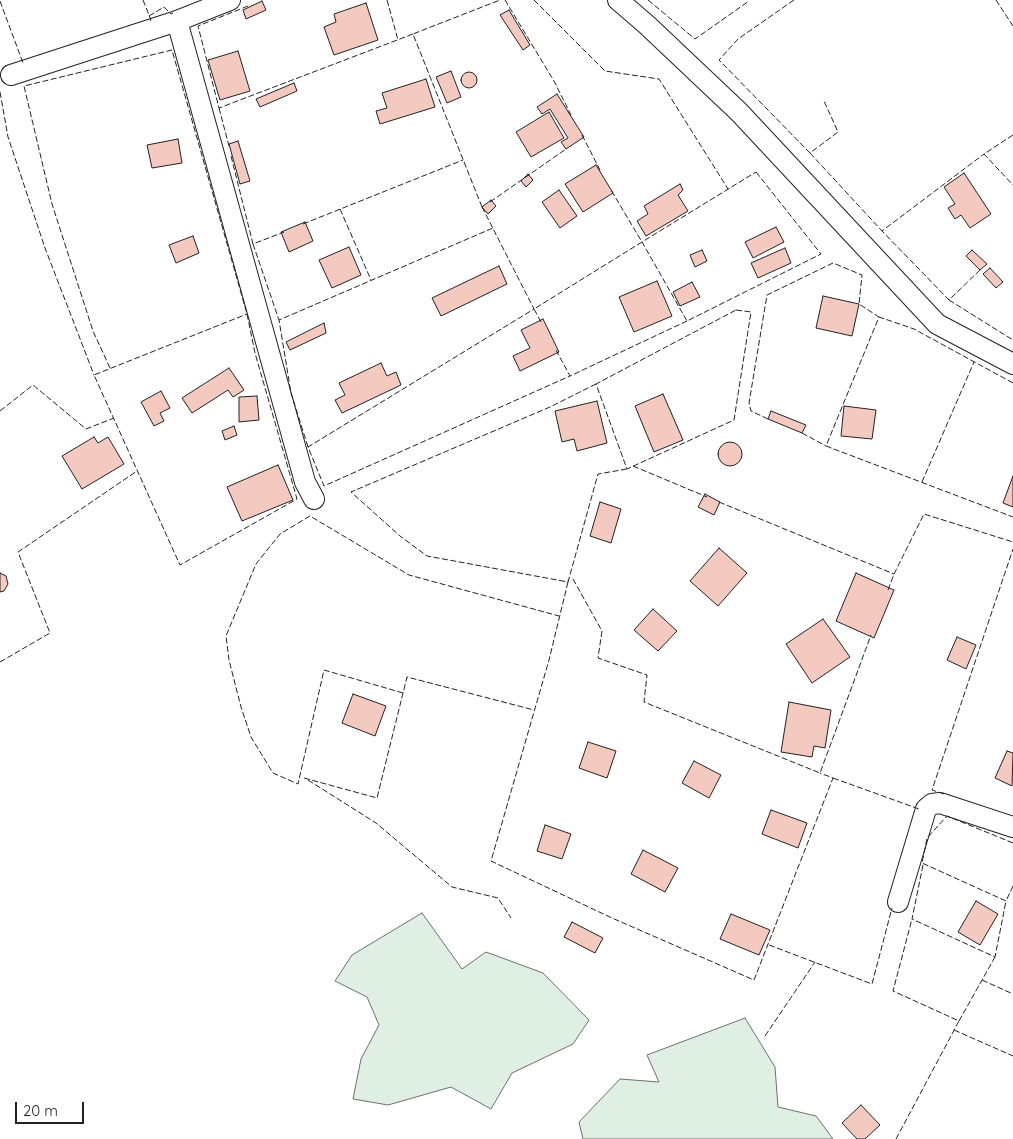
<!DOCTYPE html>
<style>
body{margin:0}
#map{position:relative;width:1013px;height:1139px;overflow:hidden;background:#fff;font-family:Quicksand,sans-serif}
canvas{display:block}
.scale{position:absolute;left:15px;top:1102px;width:69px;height:22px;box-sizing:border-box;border:2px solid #222;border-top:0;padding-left:6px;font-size:15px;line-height:18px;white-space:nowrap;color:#222;-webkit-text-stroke:4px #fff;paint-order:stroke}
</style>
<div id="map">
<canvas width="1013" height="1139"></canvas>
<div class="scale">20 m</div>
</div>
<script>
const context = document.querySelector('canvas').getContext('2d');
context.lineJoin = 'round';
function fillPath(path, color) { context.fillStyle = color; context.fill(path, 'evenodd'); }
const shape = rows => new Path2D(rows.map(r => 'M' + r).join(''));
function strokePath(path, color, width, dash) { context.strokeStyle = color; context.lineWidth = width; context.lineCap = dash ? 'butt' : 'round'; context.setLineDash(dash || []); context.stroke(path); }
const green = shape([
 [422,913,462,969,486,952,543,973,589,1020,573,1044,512,1073,491,1109,451,1087,388,1105,353,1099,361,1059,379,1025,367,997,335,981,352,955,422,913],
 [745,1018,775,1067,778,1107,816,1116,833,1139,583,1139,579,1122,620,1079,659,1082,647,1055,745,1018]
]);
fillPath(green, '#e0efe3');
strokePath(green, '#6f6f6f', 1);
const building = shape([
 [262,1,266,10,246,19,243,10,262,1],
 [366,3,378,40,334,55,324,27,336,22,334,14,366,3],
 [509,10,530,45,523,50,500,15,509,10],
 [238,51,250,91,220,100,208,60,238,51],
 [451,71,461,97,447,103,436,77,451,71],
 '461 80a8 8 0 1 1 16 0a8 8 0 1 1-16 0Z',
 [426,79,435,107,380,124,376,111,387,108,382,93,426,79],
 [294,83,297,91,260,107,256,99,294,83],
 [557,94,584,137,566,149,561,142,568,138,550,109,542,114,537,107,557,94],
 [549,112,564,138,531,157,516,132,549,112],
 [178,139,182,163,152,168,147,145,178,139],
 [238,141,250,181,240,184,229,144,238,141],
 [596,165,613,193,583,212,565,184,596,165],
 [964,173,991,214,970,228,961,215,955,219,948,208,955,204,944,187,964,173],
 [528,174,533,180,526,187,521,181,528,174],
 [680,184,683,190,678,195,688,211,646,236,637,221,648,214,644,206,680,184],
 [559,190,577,216,560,228,542,202,559,190],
 [491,200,496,206,488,214,482,207,491,200],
 [305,222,313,241,289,252,281,232,305,222],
 [776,227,784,242,753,258,745,242,776,227],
 [193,236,199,253,176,263,169,245,193,236],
 [349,247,361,275,332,288,319,260,349,247],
 [785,248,791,263,758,278,751,263,785,248],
 [702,250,707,261,695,267,690,255,702,250],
 [972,250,987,264,980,270,966,256,972,250],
 [499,266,507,284,441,316,432,298,499,266],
 [990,268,1003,282,996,288,983,274,990,268],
 [657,281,672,316,634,332,619,297,657,281],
 [692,282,700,297,680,306,673,292,692,282],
 [823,296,859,304,852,336,816,328,823,296],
 [543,319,559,352,520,371,513,356,530,348,521,330,543,319],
 [324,323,326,333,290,350,286,342,324,323],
 [381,363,387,376,396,372,401,385,342,413,335,400,345,395,339,383,381,363],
 [229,368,244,390,233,397,228,390,192,413,182,398,229,368],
 [161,391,170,408,160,413,164,421,154,426,141,402,161,391],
 [663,394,683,440,654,452,635,406,663,394],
 [257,396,259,420,239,422,239,397,257,396],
 [597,401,607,443,577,451,574,439,562,442,555,411,597,401],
 [844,406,876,410,872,439,841,436,844,406],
 [771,411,806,425,802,433,768,419,771,411],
 [234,426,237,435,225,440,222,431,234,426],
 [94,437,98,443,108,437,124,464,82,489,62,456,94,437],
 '718 454a12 12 0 1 1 24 0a12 12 0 1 1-24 0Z',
 [278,465,293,500,242,521,227,487,278,465],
 [1013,476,1013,507,1003,503,1013,476],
 [705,494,720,502,714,515,698,507,705,494],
 [600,502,621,509,611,543,590,536,600,502],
 [719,548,747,573,718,606,690,581,719,548],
 [0,573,6,576,8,584,4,591,0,592,0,573],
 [856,573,894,590,874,638,836,621,856,573],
 [653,609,677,631,658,651,634,630,653,609],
 [823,619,850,657,812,683,786,644,823,619],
 [957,637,976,645,966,669,947,660,957,637],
 [353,694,386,706,375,736,342,723,353,694],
 [789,702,831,710,825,748,814,746,812,757,781,752,789,702],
 [588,742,616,751,607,778,579,768,588,742],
 [1007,751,1013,753,1012,786,995,778,1007,751],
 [694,761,721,775,709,798,682,783,694,761],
 [771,810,807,823,798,848,762,834,771,810],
 [545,825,571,834,562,859,537,851,545,825],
 [643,850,678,868,665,892,631,874,643,850],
 [976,901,998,914,980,945,958,932,976,901],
 [731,914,770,930,759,955,720,939,731,914],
 [572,922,603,938,595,953,564,937,572,922],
 [861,1105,880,1125,865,1139,857,1139,842,1123,861,1105]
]);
fillPath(building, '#f3c9c0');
strokePath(building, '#222', 1);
const minor = shape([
 [618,0,647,25,739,112,937,324,1013,364],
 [177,21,305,482,314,499],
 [11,75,177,21,230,0],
 [898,902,926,809,932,804,940,803,1013,827]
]);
strokePath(minor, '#222', 22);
strokePath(minor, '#fff', 20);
strokePath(shape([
 [143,0,151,20,149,21],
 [387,0,398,40],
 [505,0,554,81,571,115],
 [534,0,605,71,659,79,728,189],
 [648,0,695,39,749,1],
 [794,0,738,39,719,60,810,153,838,132,824,101],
 [996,0,1013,26],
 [0,1,23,63],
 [248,6,198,26,219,108,413,34],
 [149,16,164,7,171,14,173,13],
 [0,92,8,137,45,248,94,375],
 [219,108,229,146],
 [582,135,600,170],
 [1013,135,984,154,1013,185],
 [810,153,882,231],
 [231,156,253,244,284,232],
 [756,172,821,254,687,321,642,242,756,172],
 [490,202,566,149],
 [482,207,534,309,308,447,324,486,570,376],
 [482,207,413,34,500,0],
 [340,209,371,280],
 [303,224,463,160],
 [253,244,279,320],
 [980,270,949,300,882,231,984,154],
 [949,300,1013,340],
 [736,310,751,312,734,420,627,469,596,384,736,310],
 [247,314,255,353,297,499,180,565,94,375,247,314],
 [541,322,534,309,642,242,611,190],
 [556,350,570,376,687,321],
 [110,368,93,331,52,204,24,86,172,50,247,314],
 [1013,383,914,329,879,317,826,446,1013,517],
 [596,384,550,407,351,492,400,536,427,556,568,582,598,474,627,469],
 [0,411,33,385,86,429,114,418],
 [768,419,751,411,749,403,767,295,833,263,862,275,859,304,879,317],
 [802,433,826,446],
 [308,447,291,393,279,320,493,228],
 [633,466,707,497],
 [922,482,974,362],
 [719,502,894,574],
 [573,579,602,631,598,658,647,675,644,702,820,773,871,635],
 [568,582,549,660,491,861,612,918,754,980,833,778,820,773],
 [888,590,894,574,924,514,1013,542],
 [0,662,50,633,18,552,137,471],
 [403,693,324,670,298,784,273,773,251,737,241,707,229,660,226,636,256,564,280,534,310,516,409,575,559,616],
 [304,778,377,798,407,677,534,710],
 [833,778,919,809,918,811],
 [308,780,376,823,452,887,498,898,511,918],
 [944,794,932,790,1013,549],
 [1013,843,947,816,927,838,922,863,1006,901,1013,886],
 [923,865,912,919,995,957,1006,901],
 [769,945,872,984,892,908],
 [982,980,1013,994],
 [959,1021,995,957],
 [954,1030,1013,1056],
 [765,1036,815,962],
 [896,1139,959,1021,893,991,912,919]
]), '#222', 1, [6, 2.5]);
</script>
